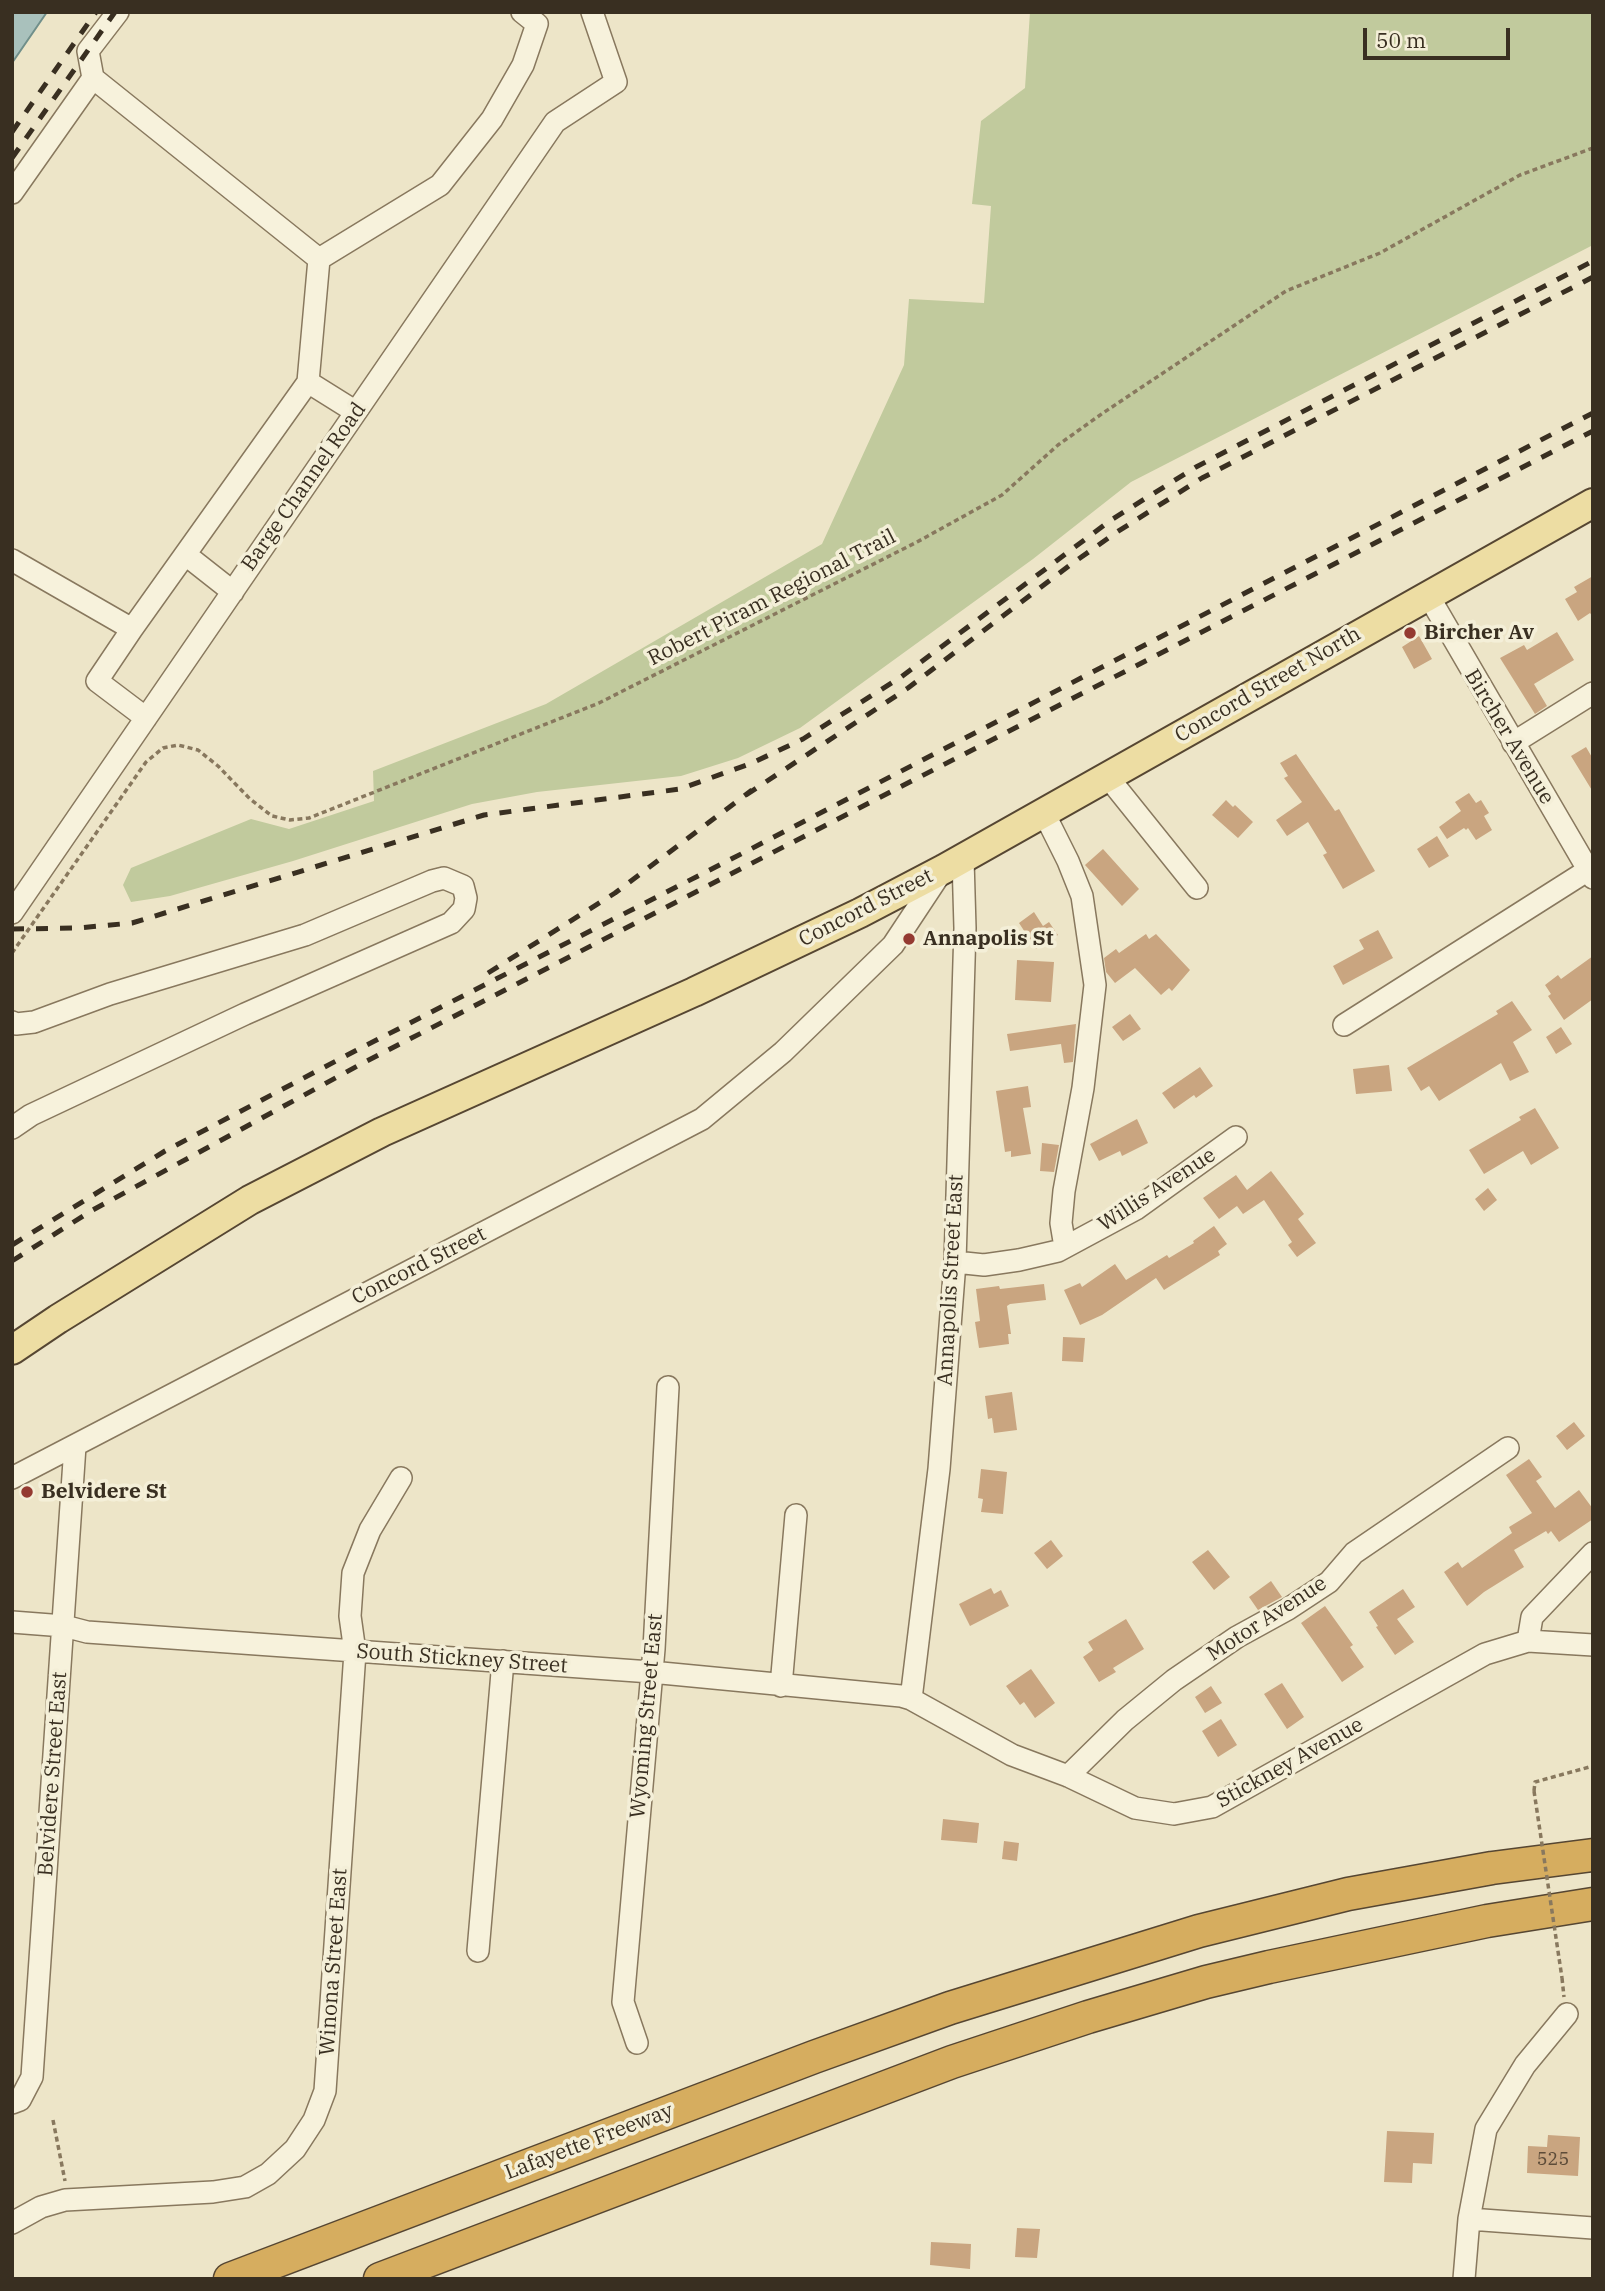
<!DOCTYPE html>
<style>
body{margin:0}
#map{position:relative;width:1605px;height:2291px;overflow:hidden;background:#ede5c8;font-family:"IBM Plex Serif",serif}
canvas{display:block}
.frame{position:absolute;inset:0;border:14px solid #392f21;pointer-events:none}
.scale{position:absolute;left:1363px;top:28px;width:147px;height:32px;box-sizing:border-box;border:4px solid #392f21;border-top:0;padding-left:9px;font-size:21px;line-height:24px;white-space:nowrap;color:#392f21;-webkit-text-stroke:5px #f4efd8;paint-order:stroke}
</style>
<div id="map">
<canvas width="1605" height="2291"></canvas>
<div class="frame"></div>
<div class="scale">50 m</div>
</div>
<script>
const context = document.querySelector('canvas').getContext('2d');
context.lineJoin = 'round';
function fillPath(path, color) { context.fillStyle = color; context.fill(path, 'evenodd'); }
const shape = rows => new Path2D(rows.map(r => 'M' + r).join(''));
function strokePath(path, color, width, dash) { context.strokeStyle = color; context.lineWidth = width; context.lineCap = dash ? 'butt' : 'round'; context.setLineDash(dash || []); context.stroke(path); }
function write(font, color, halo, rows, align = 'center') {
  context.font = font + ' "IBM Plex Serif",serif'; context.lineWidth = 7; context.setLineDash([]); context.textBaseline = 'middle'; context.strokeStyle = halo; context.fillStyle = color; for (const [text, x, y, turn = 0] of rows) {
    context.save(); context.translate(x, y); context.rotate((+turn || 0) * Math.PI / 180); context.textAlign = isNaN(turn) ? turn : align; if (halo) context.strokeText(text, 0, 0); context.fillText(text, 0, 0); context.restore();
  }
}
fillPath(shape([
 [1030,12,1593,12,1593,245,1131,482,1033,559,800,728,738,758,681,776,537,792,472,804,293,861,170,896,131,902,123,885,131,868,251,819,289,829,374,801,373,771,546,704,822,544,904,365,909,299,984,303,991,206,972,204,981,121,1025,88]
]), '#c1ca9d');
const water = shape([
 [12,12,47,12,12,63,12,12]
]);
fillPath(water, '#a9c1bc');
strokePath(water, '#708f8a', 2);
fillPath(shape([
 [1593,576,1593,617,1590,613,1578,621,1565,599,1577,592,1574,587],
 [1557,632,1574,660,1534,684,1547,706,1535,714,1500,658,1524,645,1527,650],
 [1419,636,1432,659,1414,669,1402,647],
 [1586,747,1593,759,1593,792,1571,756],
 [1296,754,1335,811,1339,809,1375,871,1343,889,1323,855,1327,853,1308,822,1287,836,1276,820,1302,802,1284,778,1288,776,1280,763],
 [1469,793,1476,803,1481,800,1489,813,1484,816,1492,830,1476,840,1468,828,1466,830,1464,828,1447,839,1439,827,1461,811,1455,802],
 [1226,800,1233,807,1235,805,1253,822,1238,838,1212,815],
 [1437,836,1449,856,1429,868,1417,849],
 [1103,849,1139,889,1122,906,1085,865],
 [1034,912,1043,926,1049,922,1058,935,1036,949,1019,923],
 [1378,930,1393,958,1343,985,1333,966,1364,949,1359,940],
 [1146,934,1149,939,1156,934,1190,970,1172,991,1169,988,1161,995,1135,968,1115,983,1106,972,1104,958,1116,949,1119,953],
 [1593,956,1593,999,1564,1020,1548,996,1551,994,1545,985,1558,975,1561,979],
 [1017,960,1054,962,1051,1002,1015,1000],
 [1512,1001,1532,1030,1513,1042,1529,1072,1510,1081,1501,1063,1439,1101,1429,1086,1421,1091,1407,1068,1498,1014,1496,1011],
 [1130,1014,1141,1029,1123,1041,1112,1027],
 [1076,1024,1073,1062,1064,1063,1061,1044,1010,1051,1007,1034],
 [1561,1027,1572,1044,1556,1054,1546,1037],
 [1389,1065,1392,1091,1356,1094,1353,1069],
 [1200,1067,1213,1086,1196,1098,1194,1095,1174,1109,1162,1093],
 [1028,1086,1031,1107,1023,1108,1031,1154,1011,1157,1011,1151,1005,1152,996,1091],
 [1535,1108,1559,1148,1531,1165,1523,1151,1484,1174,1469,1150,1521,1120,1519,1117],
 [1137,1119,1148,1143,1122,1156,1120,1151,1099,1161,1090,1144],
 [1042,1143,1059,1145,1054,1172,1040,1171],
 [1271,1171,1304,1214,1298,1219,1316,1243,1297,1257,1288,1245,1292,1242,1264,1200,1243,1214,1237,1206,1219,1219,1203,1198,1236,1175,1247,1190],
 [1488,1188,1497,1200,1484,1211,1475,1199],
 [1214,1226,1227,1244,1218,1251,1220,1255,1164,1290,1156,1278,1102,1315,1080,1325,1064,1290,1080,1283,1082,1287,1115,1264,1126,1280,1167,1255,1169,1258,1194,1243,1193,1241],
 [1044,1284,1046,1300,1010,1304,1007,1306,1011,1334,1008,1334,1009,1344,979,1348,975,1322,980,1321,976,1289,999,1286,1000,1289],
 [1063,1337,1085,1338,1083,1362,1062,1361],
 [1012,1392,1017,1430,994,1433,992,1418,988,1419,985,1396],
 [1574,1422,1585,1436,1567,1450,1556,1436],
 [1529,1459,1542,1477,1536,1481,1555,1508,1579,1490,1593,1509,1593,1519,1559,1542,1551,1531,1548,1534,1546,1531,1514,1550,1524,1567,1484,1592,1467,1606,1444,1572,1458,1562,1462,1568,1512,1533,1509,1527,1532,1513,1506,1475],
 [981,1469,1007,1472,1003,1514,981,1512,983,1499,978,1498],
 [1051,1540,1063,1556,1047,1569,1034,1553],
 [1208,1550,1230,1577,1214,1590,1192,1562],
 [1271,1581,1282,1597,1258,1610,1249,1597],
 [991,1588,994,1594,1001,1590,1009,1606,970,1626,959,1604],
 [1403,1589,1415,1607,1397,1619,1414,1642,1395,1655,1376,1627,1378,1626,1369,1612],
 [1325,1606,1353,1645,1350,1647,1364,1667,1342,1682,1301,1623],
 [1126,1619,1144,1649,1113,1668,1116,1672,1099,1682,1083,1657,1093,1650,1088,1642],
 [1031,1669,1055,1703,1035,1718,1024,1702,1020,1705,1006,1686],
 [1282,1683,1304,1717,1287,1729,1264,1694],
 [1211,1686,1222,1703,1205,1713,1195,1697],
 [1221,1719,1237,1745,1218,1757,1202,1731],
 [943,1819,979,1823,977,1843,941,1840],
 [1004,1841,1019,1843,1017,1861,1002,1859],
 [1387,2131,1434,2133,1432,2164,1413,2163,1412,2183,1384,2182],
 [1548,2135,1580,2137,1578,2176,1527,2173,1528,2146,1547,2147],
 [1017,2228,1040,2229,1037,2258,1015,2257],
 [931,2242,971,2244,970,2269,930,2265]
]), '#c9a580');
const minor = shape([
 [118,12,88,51,93,78,319,259],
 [12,193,93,78],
 [319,259,440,185,492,119,523,65,537,24,522,12],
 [308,382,319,259],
 [186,555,233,592],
 [12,560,132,629],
 [1428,595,1593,878],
 [146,718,97,681,132,629,308,382,356,412],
 [1513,743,1593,693],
 [1107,776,1197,888],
 [1044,813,1068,861,1082,896,1095,985,1083,1088,1064,1191,1061,1223,1065,1247],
 [12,913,555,122,616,82,592,12],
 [12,1022,16,1024,34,1022,110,994,305,935,432,881,444,878,463,886,466,898,464,909,451,923,245,1014,31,1115,12,1128],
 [1344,1025,1593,867],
 [955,1262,984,1265,1019,1260,1058,1251,1136,1209,1236,1137],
 [12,1478,702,1119,783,1052,893,945,942,871],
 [12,1622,64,1626,87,1632,651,1672,901,1696,911,1699,1012,1755,1068,1776,1135,1808,1174,1814,1212,1807,1485,1654,1528,1641,1593,1645],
 [1528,1641,1532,1617,1593,1553],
 [781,1686,796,1515],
 [911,1699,939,1469,955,1262,965,928,963,859],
 [1068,1776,1125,1720,1174,1680,1237,1637,1288,1609,1329,1582,1354,1553,1508,1448],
 [478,1951,503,1661],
 [637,2043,623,2002,654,1649,668,1387],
 [12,2103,20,2100,32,2077,75,1446],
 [1469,2219,1593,2228],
 [12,2223,41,2207,65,2200,213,2192,245,2187,268,2174,295,2149,314,2120,325,2091,355,1652,350,1616,353,1573,370,1530,401,1478],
 [1464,2279,1469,2219,1486,2129,1525,2065,1567,2014]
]);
const major = shape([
 [12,1350,58,1319,250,1200,382,1132,694,992,860,913,944,869,1593,503]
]);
const highway = shape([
 [230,2279,814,2057,950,2008,1199,1931,1348,1894,1492,1868,1593,1855],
 [380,2279,952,2062,1088,2017,1206,1982,1269,1967,1487,1921,1593,1904]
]);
strokePath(minor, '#88785e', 24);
strokePath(major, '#564632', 32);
strokePath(highway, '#564632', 35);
strokePath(shape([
 [12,953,146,762,163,748,178,745,198,750,218,766,250,799,272,816,290,820,309,818,599,703,917,542,1002,495,1058,445,1103,413,1286,291,1380,253,1520,175,1593,148],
 [1534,1791,1535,1782,1593,1766],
 [1562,1978,1564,1997],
 [53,2120,65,2181]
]), '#88785e', 3.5, [5, 3.5]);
strokePath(minor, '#f7f2dc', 21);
strokePath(major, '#eddda3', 28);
strokePath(highway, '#d6ad5f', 32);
strokePath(shape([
 [12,132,96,12],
 [12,158,115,12],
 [746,795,908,688,1070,565,1117,532,1202,478,1593,277],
 [12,929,78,928,132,923,484,815,680,789,752,763,803,739,901,677,1111,520,1196,467,1593,261],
 [488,973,615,893,752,790],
 [12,1245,165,1151,355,1051,743,853,1593,413],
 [12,1261,91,1211,363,1063,1593,431]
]), '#392f21', 5, [12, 12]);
strokePath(shape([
 [1534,1791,1562,1978]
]), '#88785e', 3.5, [5, 3.5]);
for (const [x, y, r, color] of [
 [1410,633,7,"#943a31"],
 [909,939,7,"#943a31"],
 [27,1492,7,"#943a31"]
]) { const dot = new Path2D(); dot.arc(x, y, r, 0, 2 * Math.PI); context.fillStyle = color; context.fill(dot); strokePath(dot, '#f4efd8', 2.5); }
write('18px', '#5d4c39', null, [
 ["525",1553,2160]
]);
write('21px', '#392f21', '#f4efd8', [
 ["Barge Channel Road",304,487,-55],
 ["Robert Piram Regional Trail",772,598,-27],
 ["Concord Street North",1268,685,-30],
 ["Bircher Avenue",1509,737,59],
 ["Concord Street",866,908,-27],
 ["Willis Avenue",1157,1190,-33],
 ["Concord Street",419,1266,-27],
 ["Annapolis Street East",951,1280,-87],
 ["Motor Avenue",1267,1619,-33],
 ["South Stickney Street",462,1659,4],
 ["Wyoming Street East",647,1716,-85],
 ["Stickney Avenue",1290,1763,-29],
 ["Belvidere Street East",53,1774,-86],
 ["Winona Street East",334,1962,-86],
 ["Lafayette Freeway",589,2142,-21]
]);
write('bold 21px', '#392f21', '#f4efd8', [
 ["Bircher Av",1424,633],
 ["Annapolis St",923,939],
 ["Belvidere St",41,1492]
], 'left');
</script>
